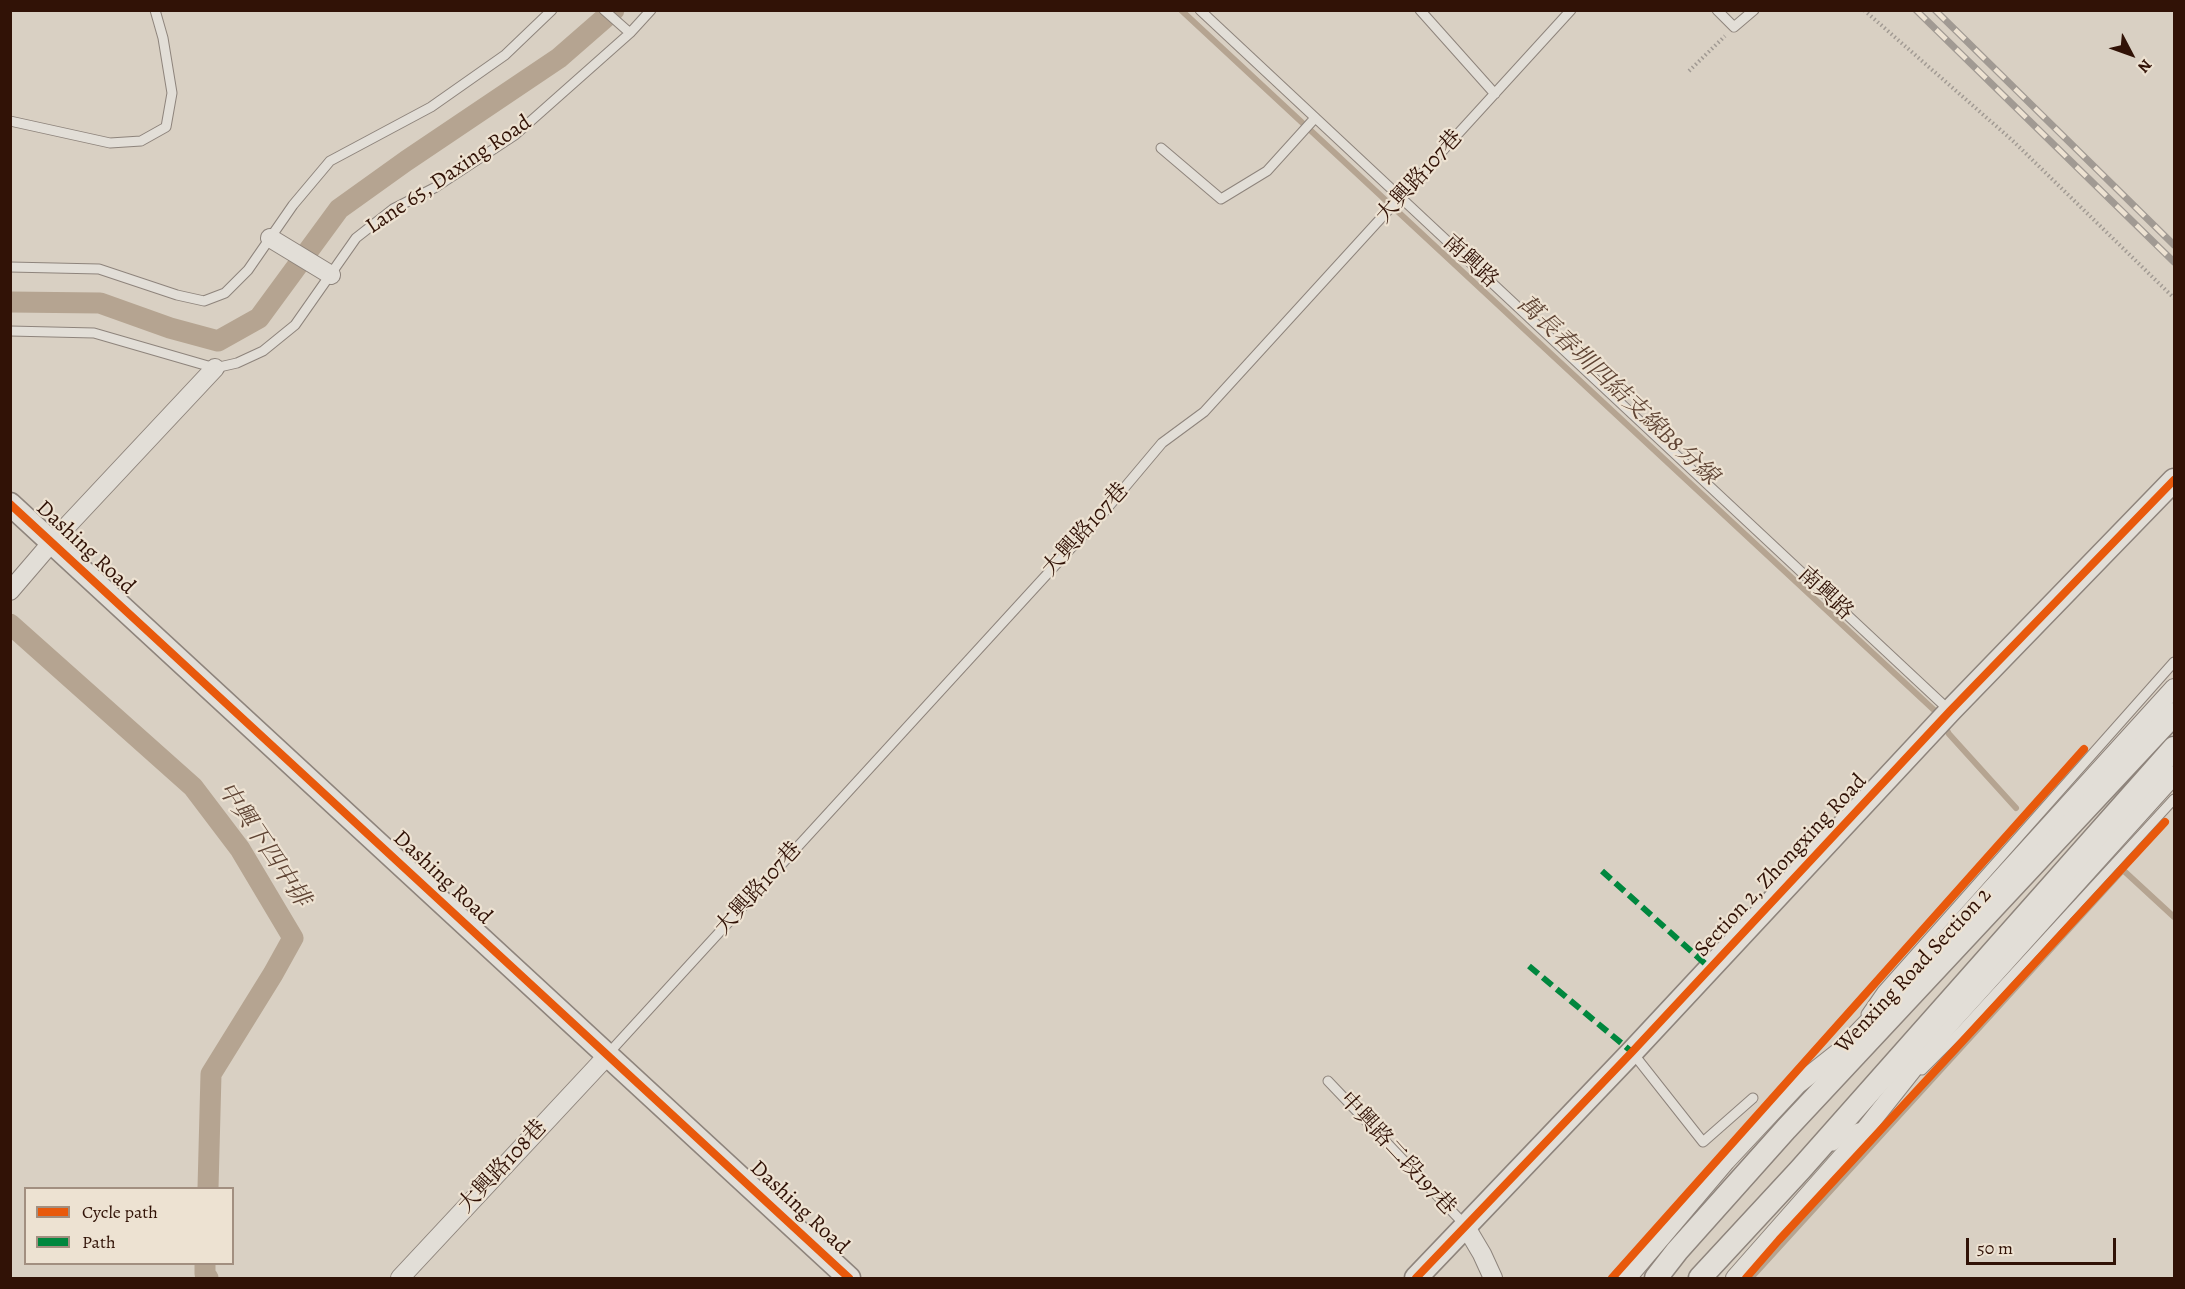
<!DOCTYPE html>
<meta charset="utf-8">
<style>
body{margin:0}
#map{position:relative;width:2185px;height:1289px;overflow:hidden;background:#d9d0c3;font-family:Alegreya,serif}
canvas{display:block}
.frame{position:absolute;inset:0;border:12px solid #311206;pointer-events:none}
.legend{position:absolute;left:24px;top:1187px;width:210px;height:78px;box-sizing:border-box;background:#ede2d2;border:2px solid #a28f80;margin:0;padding:8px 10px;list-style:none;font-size:18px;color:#311206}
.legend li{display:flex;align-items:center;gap:12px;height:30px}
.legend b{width:30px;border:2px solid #a28f80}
.north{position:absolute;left:2101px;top:24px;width:60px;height:60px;-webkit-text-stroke:4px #ede2d2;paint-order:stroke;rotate:131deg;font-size:16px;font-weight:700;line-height:24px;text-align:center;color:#311206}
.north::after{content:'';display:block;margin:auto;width:21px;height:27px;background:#311206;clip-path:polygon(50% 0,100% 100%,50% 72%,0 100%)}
.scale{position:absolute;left:1966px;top:1238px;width:150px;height:27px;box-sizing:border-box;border:3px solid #311206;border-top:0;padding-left:8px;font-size:18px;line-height:21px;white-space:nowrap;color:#311206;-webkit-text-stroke:4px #ede2d2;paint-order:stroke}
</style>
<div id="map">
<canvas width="2185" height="1289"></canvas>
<div class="frame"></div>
<ul class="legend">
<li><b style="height:8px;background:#e8590c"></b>Cycle path</li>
<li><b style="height:8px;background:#00873e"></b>Path</li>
</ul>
<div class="north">N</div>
<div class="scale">50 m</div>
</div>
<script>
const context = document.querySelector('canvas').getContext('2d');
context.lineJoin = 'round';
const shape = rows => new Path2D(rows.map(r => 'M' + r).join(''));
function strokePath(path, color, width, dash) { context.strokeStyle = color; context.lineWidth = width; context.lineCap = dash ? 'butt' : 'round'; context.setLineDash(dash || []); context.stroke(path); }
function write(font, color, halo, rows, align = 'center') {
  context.font = font + ' Alegreya,"Noto Serif TC",serif'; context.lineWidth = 4.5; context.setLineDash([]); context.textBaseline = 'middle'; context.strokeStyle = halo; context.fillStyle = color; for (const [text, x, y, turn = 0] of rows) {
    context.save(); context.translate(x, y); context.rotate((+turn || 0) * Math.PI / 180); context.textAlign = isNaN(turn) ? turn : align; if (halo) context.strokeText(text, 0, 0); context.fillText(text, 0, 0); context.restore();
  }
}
strokePath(shape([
 [1181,10,1934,710,1938,717],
 [1944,725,1949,734,2016,808],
 [1751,1278,2123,870,2174,917]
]), '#b5a491', 6);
strokePath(shape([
 [10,302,100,303,170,328,218,341,259,318,339,209,406,161,559,58,614,10],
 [10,624,193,787,240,849,293,938,273,974,211,1074,208,1188],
 [205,1264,205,1274,208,1278]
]), '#b5a491', 21);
const service = shape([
 [604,10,630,33],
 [1200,10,1950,711],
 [1420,10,1495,94],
 [1717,10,1734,27,1754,10],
 [10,121,110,143,141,141,166,127,172,93,163,38,155,10],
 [1161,148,1221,199,1267,171,1315,118],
 [10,267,99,269,177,295,204,301,225,293,248,270,293,205,330,161,431,107,505,55,552,10],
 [10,331,94,333,215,368,237,363,263,351,295,325,356,238,393,209,436,187,515,135,630,33,651,10],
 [1866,1014,1882,991,2174,662],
 [1632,1052,1703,1142,1753,1098],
 [607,1055,1104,512,1162,443,1204,412,1571,10],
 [1922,1070,1962,1030,2174,799],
 [1328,1081,1465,1225],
 [1833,1146,1858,1128]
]);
const minor = shape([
 [270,238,331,275],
 [10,591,52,542,215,368],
 [1466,1227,1482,1254,1493,1278],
 [400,1278,607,1056],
 [1627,1278,1726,1161,1797,1085,1840,1051,1906,983,2174,688],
 [1735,1278,1855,1142,1944,1030,2174,775]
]);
const tertiary = shape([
 [10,504,849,1278],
 [1416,1278,1632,1052,1950,711,2174,480],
 [1656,1278,1677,1251,1786,1129,2174,714],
 [1700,1278,1800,1170,2174,748]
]);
strokePath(service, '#8e847c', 11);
strokePath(minor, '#8e847c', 20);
strokePath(tertiary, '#8e847c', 25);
strokePath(shape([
 [1864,10,2012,140,2174,298],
 [1689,71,1725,36]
]), '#a19a93', 4, [1.5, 3]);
strokePath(service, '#e2ded7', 9);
strokePath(minor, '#e2ded7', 18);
strokePath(tertiary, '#e2ded7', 22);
const rail = shape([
 [1916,10,2174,262],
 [1935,10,2174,245]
]);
strokePath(rail, '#a19a93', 7);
strokePath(rail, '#ede2d2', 4.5, [14]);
strokePath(shape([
 [1602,871,1710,968],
 [1529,966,1632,1052]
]), '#00873e', 6, [12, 6]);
strokePath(shape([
 [10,504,849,1278],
 [1416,1278,1632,1052,1950,711,2174,480],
 [1612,1278,2084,749],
 [1746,1278,1779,1240,2165,822]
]), '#e8590c', 8);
write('22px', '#311206', '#ede2d2', [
 ["Lane 65, Daxing Road",449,175,-34],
 ["大興路107巷",1420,177,-48],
 ["南興路",1470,262,43],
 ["大興路107巷",1086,530,-48],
 ["Dashing Road",85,548,43],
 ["南興路",1825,594,43],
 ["Section 2, Zhongxing Road",1781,866,-47],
 ["Dashing Road",442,878,43],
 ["大興路107巷",759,889,-48],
 ["Wenxing Road Section 2",1914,971,-47],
 ["中興路二段197巷",1397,1154,47],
 ["大興路108巷",503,1167,-47],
 ["Dashing Road",799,1208,43]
]);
write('italic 24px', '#604535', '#ede2d2', [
 ["萬長春圳四結支線B8分線",1617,391,43],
 ["中興下四中排",263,845,56]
]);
</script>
